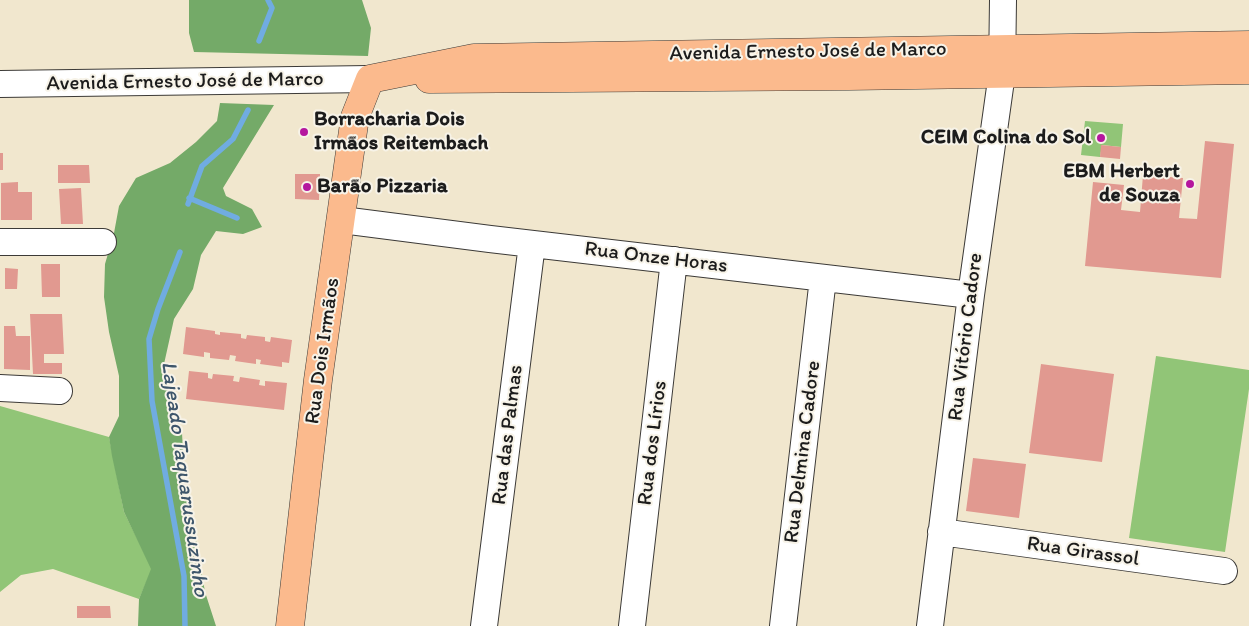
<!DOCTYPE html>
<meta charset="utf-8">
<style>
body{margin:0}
canvas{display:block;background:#f1e7ce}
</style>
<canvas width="1249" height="626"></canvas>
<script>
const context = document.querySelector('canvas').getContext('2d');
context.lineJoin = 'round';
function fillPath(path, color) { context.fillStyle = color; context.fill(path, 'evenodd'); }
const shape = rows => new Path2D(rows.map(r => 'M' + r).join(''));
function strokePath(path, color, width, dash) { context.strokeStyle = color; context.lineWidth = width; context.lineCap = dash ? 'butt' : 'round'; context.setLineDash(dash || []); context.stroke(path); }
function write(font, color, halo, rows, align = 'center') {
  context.font = font + ' Itim,sans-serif'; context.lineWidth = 4; context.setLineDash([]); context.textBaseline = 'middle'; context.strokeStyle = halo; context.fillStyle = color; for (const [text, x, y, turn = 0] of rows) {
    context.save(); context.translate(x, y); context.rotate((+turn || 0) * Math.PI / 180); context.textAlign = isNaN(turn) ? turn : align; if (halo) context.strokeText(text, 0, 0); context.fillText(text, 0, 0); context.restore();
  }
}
fillPath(shape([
 [1085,121,1123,124,1121,147,1102,145,1100,157,1081,155],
 [1156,356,1249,370,1249,389,1225,552,1129,538],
 [0,406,109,437,124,512,152,569,139,599,53,569,21,575,0,592]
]), '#91c577');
fillPath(shape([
 [189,0,362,0,371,28,368,56,194,52,189,33],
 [220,103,274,105,223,188,226,196,252,209,262,227,243,234,216,231,201,255,193,289,174,319,164,364,171,399,182,433,185,488,195,533,205,592,216,626,138,626,139,599,151,569,124,512,112,456,109,437,119,416,119,376,109,332,104,297,105,264,114,233,119,206,136,178,170,163,196,142,217,121]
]), '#74aa68');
strokePath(shape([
 [259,41,272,8,268,0],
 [189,198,237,218],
 [188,204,202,166,233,139,248,110],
 [180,252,158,309,149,339,152,401,184,576,185,626]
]), '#70ace1', 5.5);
fillPath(shape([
 [1205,141,1234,144,1221,278,1085,266,1093,182,1124,185,1121,210,1140,212,1143,175,1183,178,1179,218,1197,219],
 [1101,145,1121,147,1120,159,1100,157],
 [0,153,3,153,3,170,0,170],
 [58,165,89,165,90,183,58,183],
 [295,174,320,174,319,200,295,199],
 [18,182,18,192,32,192,32,220,1,220,1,183],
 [81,188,83,224,61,224,59,189],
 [41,264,60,264,60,297,42,297],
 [5,268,18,269,17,289,5,289],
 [30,314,62,314,64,354,44,354,44,363,62,363,62,374,33,374],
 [4,326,15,326,16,336,30,336,30,370,4,369],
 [186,327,215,331,215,334,220,335,220,332,241,334,241,338,246,339,247,335,265,337,265,341,270,342,271,337,292,340,289,363,282,362,282,367,260,364,261,360,256,359,256,364,235,361,236,356,230,355,229,360,210,358,210,353,204,352,204,357,183,354],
 [1041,364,1114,374,1102,462,1029,453],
 [189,371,208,373,208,378,212,379,213,374,234,376,233,381,239,382,240,377,260,380,259,385,265,386,265,381,287,383,284,410,186,399],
 [973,458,1026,464,1019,518,966,511],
 [77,606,110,606,111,618,77,618]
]), '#e19990');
const minor = shape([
 [0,84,370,79],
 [342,220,490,239,971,295],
 [0,242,103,242],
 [0,388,59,391],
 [941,532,1224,571],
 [484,626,532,244],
 [632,626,674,260],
 [783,626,823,278],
 [930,626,971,295,1002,73,1003,0]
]);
const major = shape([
 [370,79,474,58,1249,45],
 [429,79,849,76,1249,70],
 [290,626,318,380,349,159,355,117,370,79]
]);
strokePath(minor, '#3c3a37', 28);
strokePath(major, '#3c3a37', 29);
strokePath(minor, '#fff', 26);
strokePath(major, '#fbba8d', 28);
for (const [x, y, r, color] of [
 [304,132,5,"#b5179e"],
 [1101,138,5,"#b5179e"],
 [1190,184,5,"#b5179e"],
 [307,187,5,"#b5179e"]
]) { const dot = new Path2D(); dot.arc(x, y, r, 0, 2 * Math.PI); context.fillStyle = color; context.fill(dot); strokePath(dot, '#f7f3e8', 2); }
write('21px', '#1c1c1c', '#f7f3e8', [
 ["Avenida Ernesto José de Marco",808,52,-1],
 ["Avenida Ernesto José de Marco",185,82,-1],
 ["Rua Onze Horas",656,258,7],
 ["Rua Vitório Cadore",966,337,-83],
 ["Rua Dois Irmãos",323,351,-82],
 ["Rua das Palmas",508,435,-83],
 ["Rua dos Lírios",653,443,-83],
 ["Rua Delmina Cadore",803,452,-83],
 ["Rua Girassol",1083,552,8]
]);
write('bold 21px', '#1c1c1c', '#f7f3e8', [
 ["Borracharia Dois",314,120],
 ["Irmãos Reitembach",314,144],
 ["CEIM Colina do Sol",1091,138,"right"],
 ["EBM Herbert",1180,172,"right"],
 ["de Souza",1180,196,"right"],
 ["Barão Pizzaria",317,187]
], 'left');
write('italic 22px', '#3e566b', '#f7f3e8', [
 ["Lajeado Taquarussuzinho",184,479,82]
]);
</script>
